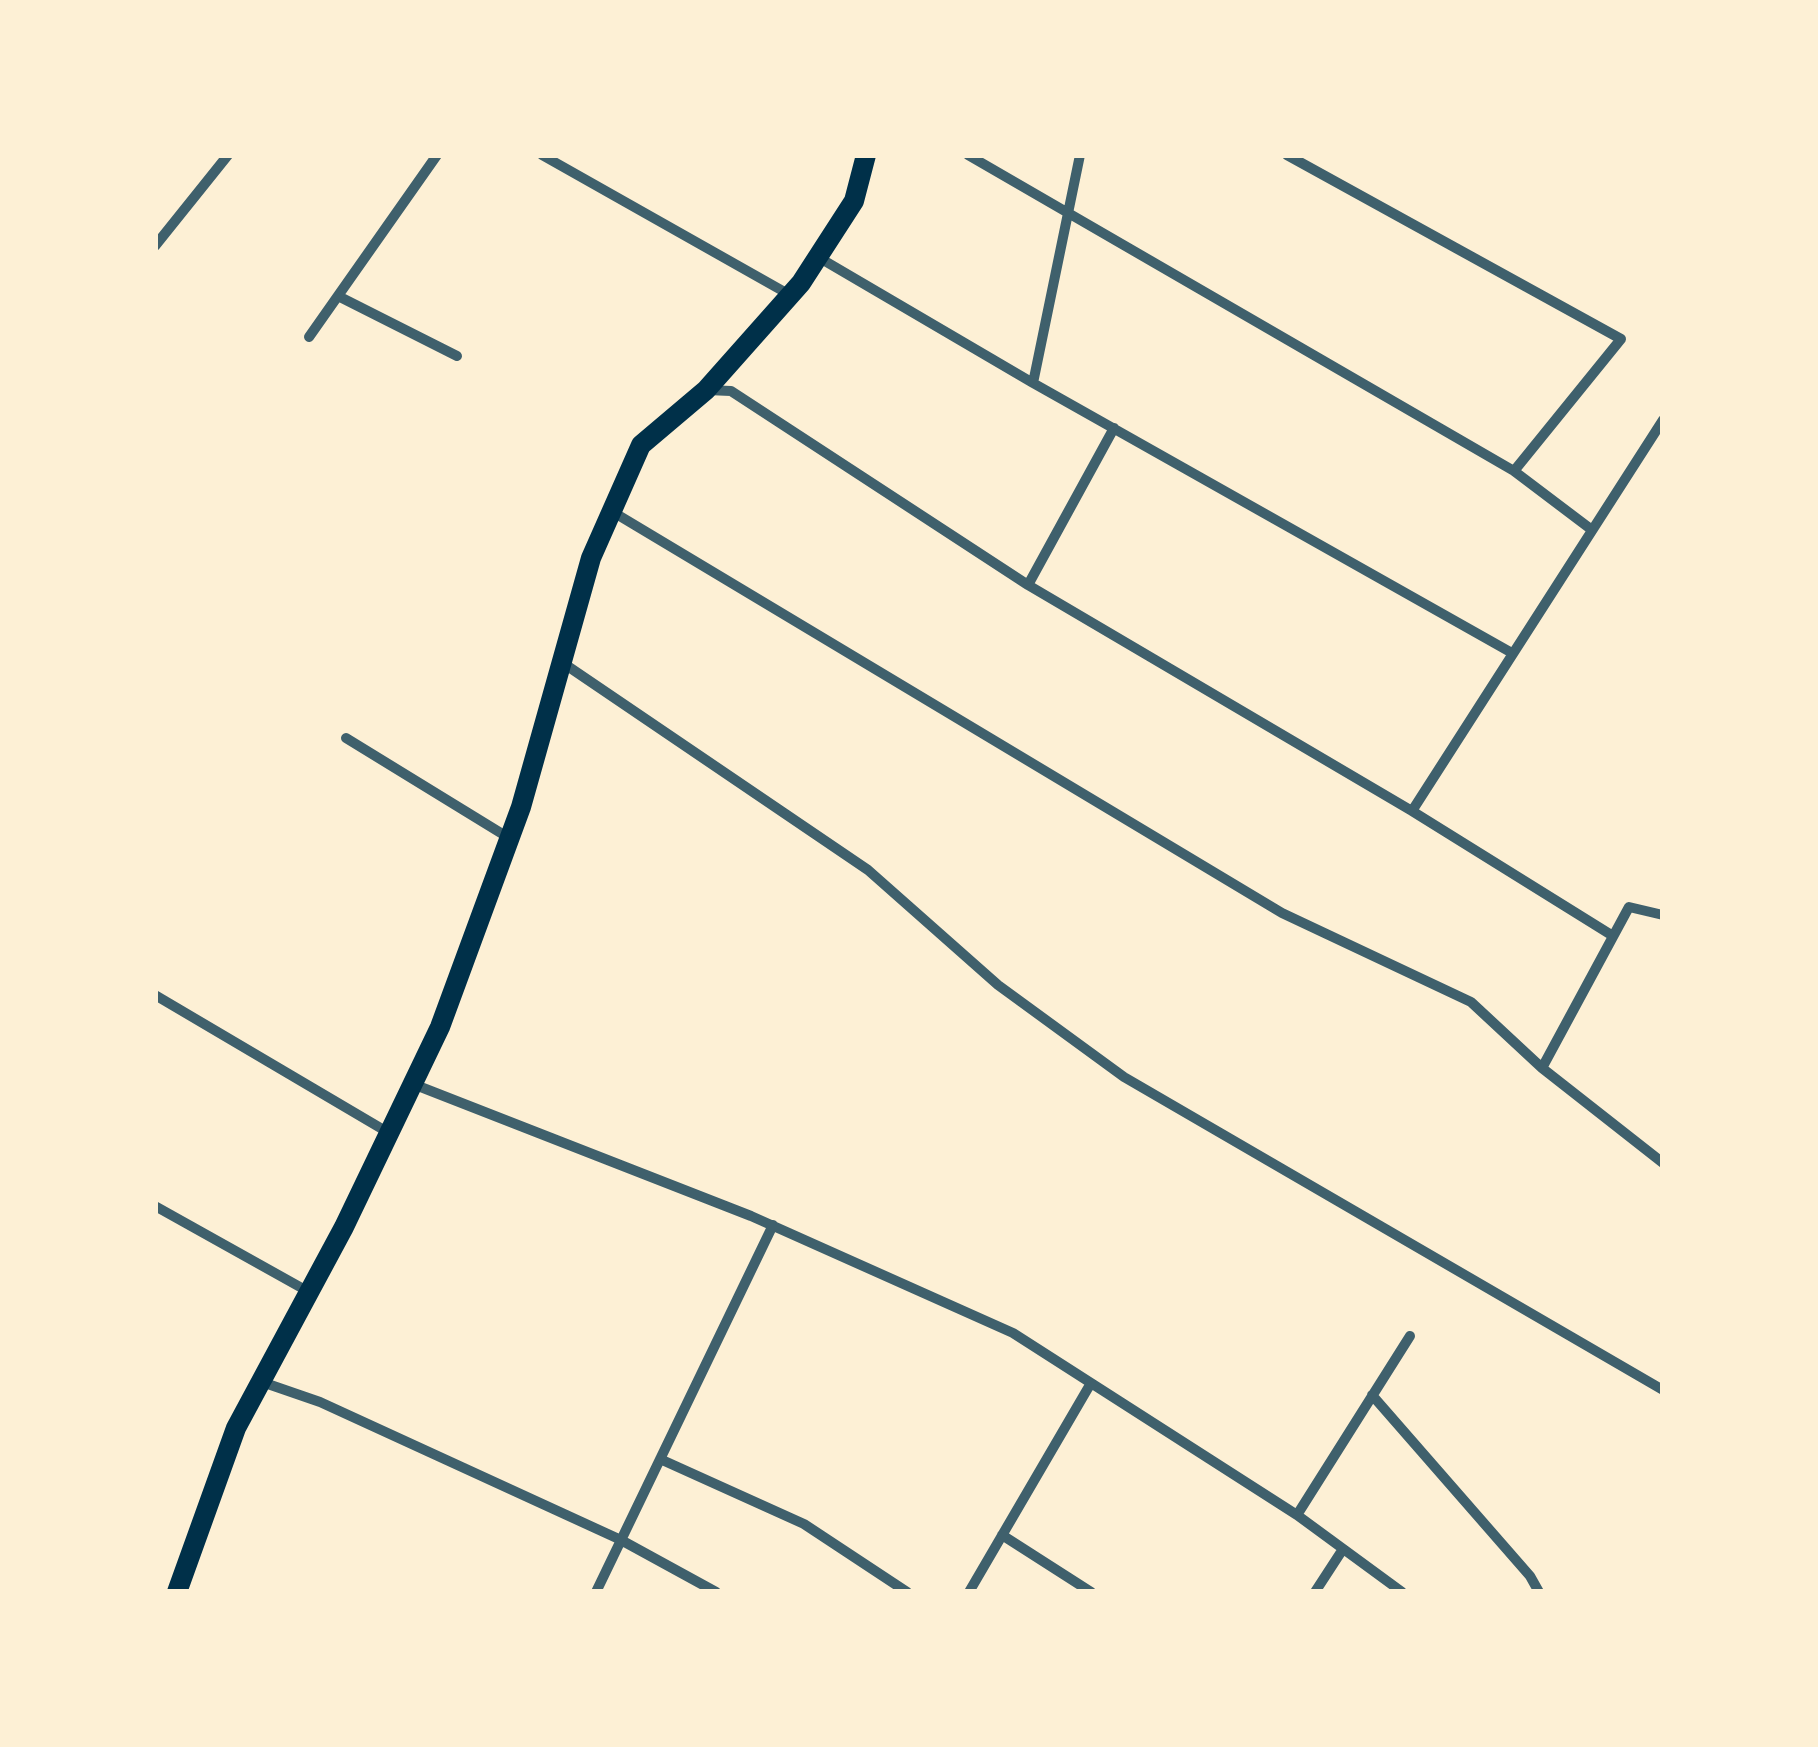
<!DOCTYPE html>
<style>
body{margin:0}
#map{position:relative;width:1818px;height:1747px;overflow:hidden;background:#fdf0d5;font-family:"Roboto Condensed",sans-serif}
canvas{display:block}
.frame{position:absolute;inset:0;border:158px solid #fdf0d5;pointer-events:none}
</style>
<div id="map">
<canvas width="1818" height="1747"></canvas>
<div class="frame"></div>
</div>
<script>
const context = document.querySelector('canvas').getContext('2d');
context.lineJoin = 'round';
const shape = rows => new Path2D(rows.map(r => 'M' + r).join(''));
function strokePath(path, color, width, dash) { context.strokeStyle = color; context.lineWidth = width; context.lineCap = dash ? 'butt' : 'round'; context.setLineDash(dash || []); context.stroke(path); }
strokePath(shape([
 [542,155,790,295],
 [968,155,1514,471,1592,530],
 [1080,155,1033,383,1512,653],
 [1287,155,1621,339,1514,471],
 [155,246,228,155],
 [818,257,1033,383],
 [338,296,457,356],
 [309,337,437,155],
 [707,390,731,391,1028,585,1114,428],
 [613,512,1282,913,1471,1002,1542,1068,1663,1163],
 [1028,585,1412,811,1663,420],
 [563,663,868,870,998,985,1124,1077,1663,1390],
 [346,738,509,838],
 [1412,811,1613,936],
 [155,995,389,1133],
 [1542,1068,1629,907,1663,915],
 [413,1084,751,1216,1013,1333,1297,1515,1402,1592],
 [155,1206,309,1292],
 [262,1382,320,1402,621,1540,716,1592],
 [1372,1395,1530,1576,1539,1592],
 [660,1459,804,1524,907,1592],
 [1297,1515,1410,1336],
 [1002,1535,1091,1592],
 [596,1592,773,1225],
 [969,1592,1091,1383],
 [1315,1592,1343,1549]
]), '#3f606c', 10);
strokePath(shape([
 [177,1592,236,1428,344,1227,440,1027,521,807,591,558,641,445,706,390,801,283,854,201,866,155]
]), '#003049', 20);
</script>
